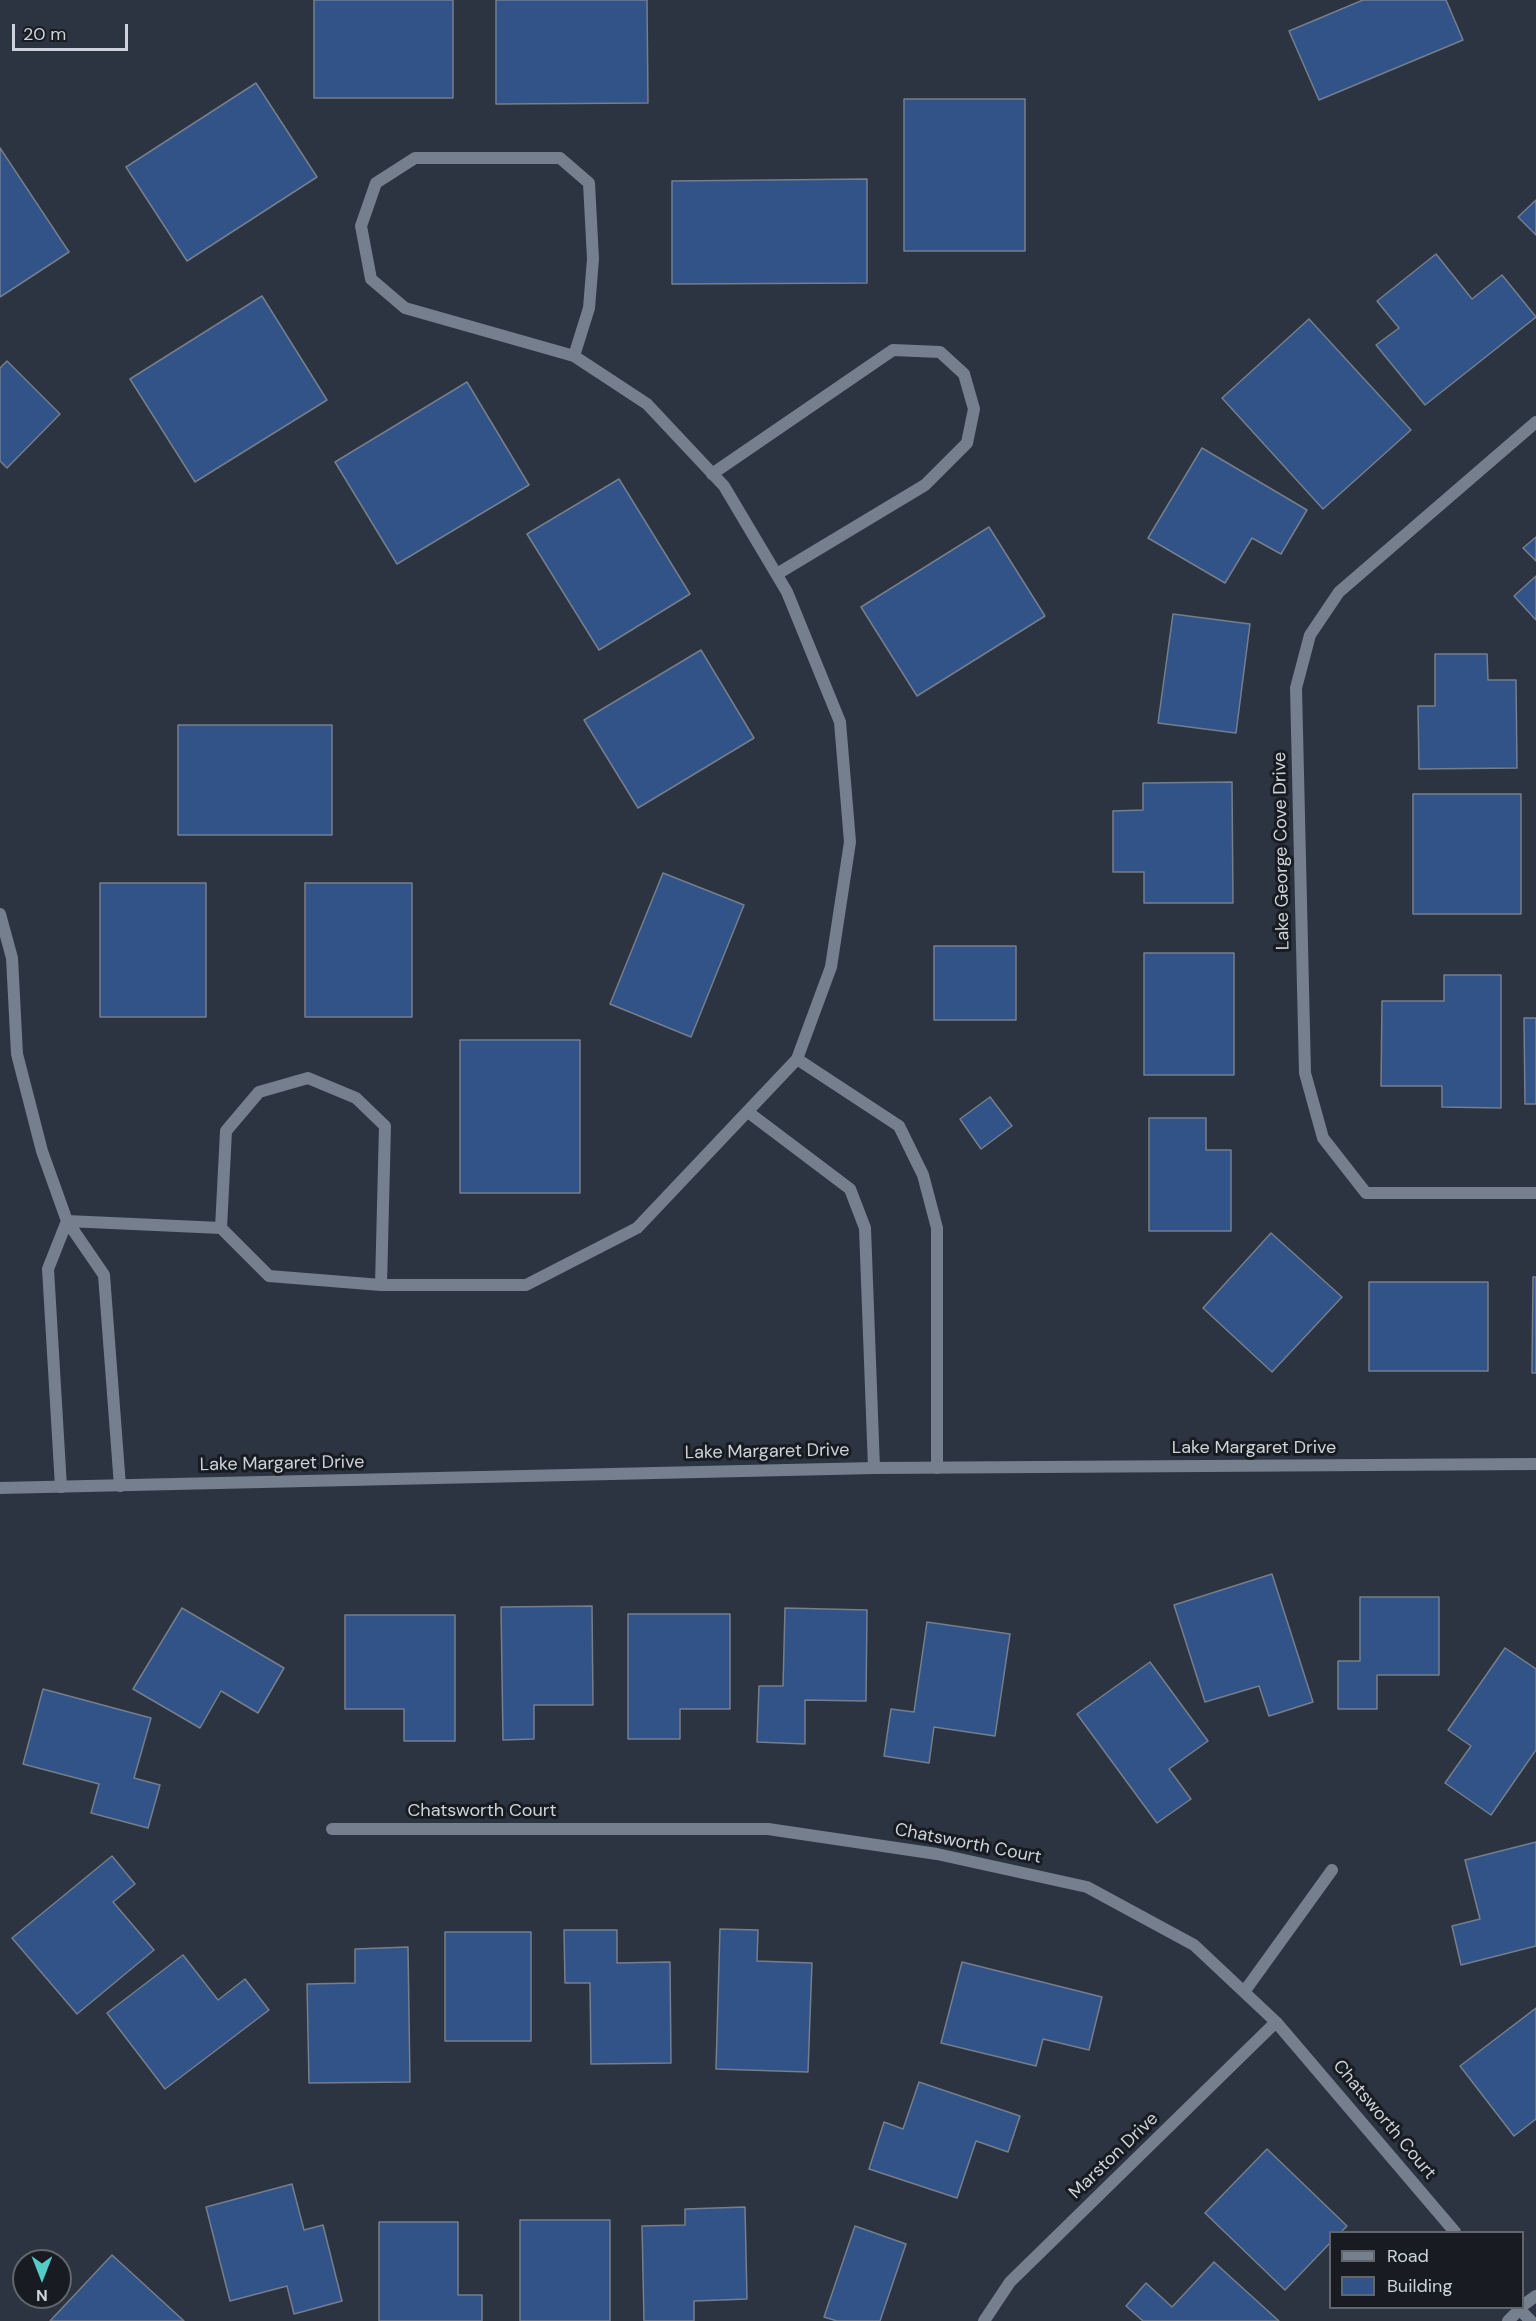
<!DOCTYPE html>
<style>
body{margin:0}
#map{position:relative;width:1536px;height:2321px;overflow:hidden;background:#2c3441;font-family:"DM Sans",sans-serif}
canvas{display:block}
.legend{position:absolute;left:1329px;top:2231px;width:195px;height:78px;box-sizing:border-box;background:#181c22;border:2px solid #61656c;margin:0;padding:8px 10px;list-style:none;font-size:18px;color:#ced3db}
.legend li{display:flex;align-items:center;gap:12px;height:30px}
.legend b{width:30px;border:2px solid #61656c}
.north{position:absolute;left:12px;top:2249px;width:60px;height:60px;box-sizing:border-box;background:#181c22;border:2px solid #61656c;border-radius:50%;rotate:180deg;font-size:16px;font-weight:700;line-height:24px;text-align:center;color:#ced3db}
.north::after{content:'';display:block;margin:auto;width:21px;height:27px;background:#54cdc8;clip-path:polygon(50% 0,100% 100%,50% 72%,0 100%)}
.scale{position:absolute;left:12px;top:24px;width:116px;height:27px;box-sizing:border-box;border:3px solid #ced3db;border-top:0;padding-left:8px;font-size:18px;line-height:21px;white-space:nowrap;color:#ced3db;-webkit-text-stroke:4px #181c22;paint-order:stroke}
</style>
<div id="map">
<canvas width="1536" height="2321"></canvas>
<ul class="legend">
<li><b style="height:8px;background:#767f8e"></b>Road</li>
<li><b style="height:16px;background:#325387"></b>Building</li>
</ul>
<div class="north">N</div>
<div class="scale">20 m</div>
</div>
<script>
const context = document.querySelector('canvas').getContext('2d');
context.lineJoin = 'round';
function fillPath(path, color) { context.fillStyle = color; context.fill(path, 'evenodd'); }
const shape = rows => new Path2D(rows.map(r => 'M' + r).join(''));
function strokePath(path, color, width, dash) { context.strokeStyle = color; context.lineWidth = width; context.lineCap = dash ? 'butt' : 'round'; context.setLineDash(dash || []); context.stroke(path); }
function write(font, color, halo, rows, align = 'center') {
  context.font = font + ' "DM Sans",sans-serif'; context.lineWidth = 6; context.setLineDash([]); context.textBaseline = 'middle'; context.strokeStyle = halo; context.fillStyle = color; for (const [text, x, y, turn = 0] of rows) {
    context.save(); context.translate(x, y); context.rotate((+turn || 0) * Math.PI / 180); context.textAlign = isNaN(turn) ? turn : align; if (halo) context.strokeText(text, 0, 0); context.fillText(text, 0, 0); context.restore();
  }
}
const building = shape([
 [314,0,453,0,453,98,314,98,314,0],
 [496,0,647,0,648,103,496,104,496,0],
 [1363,0,1446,0,1463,40,1319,100,1289,31,1363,0],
 [256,83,317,177,187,261,126,167,256,83],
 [904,99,1025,99,1025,251,904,251,904,99],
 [0,148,69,252,0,297,0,148],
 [867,179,867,283,672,284,672,181,867,179],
 [1536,200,1536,235,1518,217,1536,200],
 [1436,254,1472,299,1502,275,1536,317,1425,405,1376,345,1399,328,1377,301,1436,254],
 [262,296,327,400,195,482,130,379,262,296],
 [1309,319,1411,430,1323,509,1222,398,1309,319],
 [7,361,60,414,7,468,0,461,0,368,7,361],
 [467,382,529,485,397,564,335,462,467,382],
 [1202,448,1307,510,1281,554,1252,538,1225,583,1148,538,1202,448],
 [619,479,690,594,599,650,527,534,619,479],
 [989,527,1045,616,917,696,861,607,989,527],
 [1536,537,1536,561,1523,548,1536,537],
 [1536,576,1536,620,1514,596,1536,576],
 [1173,614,1250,624,1236,733,1158,723,1173,614],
 [701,650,754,738,638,808,584,720,701,650],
 [1435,654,1487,654,1488,680,1516,680,1517,768,1419,769,1418,706,1435,706,1435,654],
 [178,725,332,725,332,835,178,835,178,725],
 [1232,782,1233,903,1144,903,1144,872,1113,872,1113,811,1143,810,1143,783,1232,782],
 [1413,794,1521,794,1521,914,1413,914,1413,794],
 [663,873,744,905,691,1037,610,1004,663,873],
 [100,883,206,883,206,1017,100,1017,100,883],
 [305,883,412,883,412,1017,305,1017,305,883],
 [934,946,1016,946,1016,1020,934,1020,934,946],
 [1144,953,1234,953,1234,1075,1144,1075,1144,953],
 [1444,975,1501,975,1501,1108,1442,1107,1442,1086,1381,1086,1382,1001,1444,1001,1444,975],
 [1524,1018,1536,1018,1536,1104,1525,1104,1524,1018],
 [460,1040,580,1040,580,1193,460,1193,460,1040],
 [990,1097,1012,1126,981,1149,960,1119,990,1097],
 [1149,1118,1206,1118,1206,1150,1231,1150,1231,1231,1149,1231,1149,1118],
 [1271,1233,1342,1297,1272,1372,1203,1308,1271,1233],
 [1533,1277,1536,1277,1536,1373,1532,1373,1533,1277],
 [1369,1282,1488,1282,1488,1371,1369,1371,1369,1282],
 [1272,1574,1313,1702,1269,1716,1259,1686,1205,1702,1174,1605,1272,1574],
 [1360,1597,1439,1597,1439,1675,1377,1675,1377,1709,1338,1709,1338,1661,1360,1661,1360,1597],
 [592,1606,593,1705,534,1705,534,1739,503,1740,501,1607,592,1606],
 [182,1608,284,1668,258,1713,221,1691,200,1728,133,1689,182,1608],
 [785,1608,867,1610,866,1701,805,1700,805,1744,757,1742,759,1686,783,1686,785,1608],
 [628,1614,730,1614,730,1709,680,1709,680,1739,628,1739,628,1614],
 [345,1615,455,1615,455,1741,404,1741,404,1709,345,1709,345,1615],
 [927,1622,1010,1634,995,1736,934,1727,929,1763,884,1756,891,1709,914,1712,927,1622],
 [1505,1648,1536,1669,1536,1750,1491,1815,1445,1783,1471,1746,1448,1730,1505,1648],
 [1150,1662,1208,1741,1169,1769,1191,1799,1157,1823,1077,1714,1150,1662],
 [43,1689,151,1718,134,1778,160,1785,148,1828,91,1813,99,1784,23,1764,43,1689],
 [1536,1842,1536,1946,1461,1965,1452,1926,1480,1919,1465,1860,1536,1842],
 [112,1856,135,1884,113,1902,154,1950,77,2014,12,1938,112,1856],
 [720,1929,758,1930,757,1961,812,1963,808,2072,716,2069,720,1929],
 [564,1930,617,1930,617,1963,670,1962,671,2063,591,2064,590,1983,565,1983,564,1930],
 [445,1932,531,1932,531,2041,445,2041,445,1932],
 [408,1947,410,2082,309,2083,307,1984,355,1983,355,1949,408,1947],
 [183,1955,218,2000,245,1979,269,2010,165,2089,107,2013,183,1955],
 [962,1962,1102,1997,1089,2050,1043,2039,1036,2066,941,2043,962,1962],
 [1536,2008,1536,2119,1514,2136,1460,2066,1536,2008],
 [919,2082,1020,2116,1008,2152,976,2141,957,2198,869,2169,884,2122,903,2129,919,2082],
 [1267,2149,1347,2226,1341,2232,1330,2232,1330,2243,1285,2290,1205,2213,1267,2149],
 [292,2184,304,2230,323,2225,342,2301,294,2314,287,2286,230,2301,206,2207,292,2184],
 [745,2207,747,2299,694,2301,694,2321,644,2321,642,2226,685,2225,685,2209,745,2207],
 [520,2220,610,2220,610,2321,520,2321,520,2220],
 [379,2222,458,2222,458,2295,482,2295,482,2321,379,2321,379,2222],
 [855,2226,906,2244,880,2321,837,2321,824,2317,855,2226],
 [112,2255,184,2321,50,2321,112,2255],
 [1214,2262,1279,2321,1143,2321,1126,2306,1146,2283,1172,2307,1214,2262]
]);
fillPath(building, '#325387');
strokePath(building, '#757e8d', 1.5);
strokePath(shape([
 [712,474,893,350,940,352,964,374,974,409,967,443,925,485,777,574],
 [0,914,12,958,17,1054,42,1151,67,1221,104,1275,120,1486],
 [797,1059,899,1126,923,1175,937,1228,937,1468],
 [748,1112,850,1189,865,1228,874,1468],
 [67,1221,221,1228,269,1276,381,1285,526,1285,637,1228,797,1059,831,967,850,842,840,722,787,592,724,486,647,404,574,356,405,308,371,279,361,226,376,183,415,158,560,158,589,183,593,259,589,308,574,356],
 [221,1228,226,1131,259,1092,308,1078,356,1098,385,1126,381,1285],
 [61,1487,48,1269,67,1221]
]), '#767f8e', 12);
strokePath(shape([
 [1536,422,1339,592,1310,635,1296,688,1305,1073,1323,1138,1366,1193,1536,1193],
 [332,1829,768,1829,937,1854,1087,1887,1194,1945,1276,2022,1455,2232],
 [1244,1992,1332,1870],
 [1518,2308,1531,2321],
 [984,2321,1010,2282,1276,2022]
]), '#767f8e', 12);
strokePath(shape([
 [0,1488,874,1468,1536,1464],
 [1522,2306,1536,2296],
 [1508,2321,1521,2308]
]), '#767f8e', 12);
write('18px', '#ced3db', '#181c22', [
 ["Lake George Cove Drive",1282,851,-91],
 ["Lake Margaret Drive",1254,1448],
 ["Lake Margaret Drive",767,1452,-1],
 ["Lake Margaret Drive",282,1464,-1],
 ["Chatsworth Court",482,1811],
 ["Chatsworth Court",968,1844,11],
 ["Chatsworth Court",1384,2120,50],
 ["Marston Drive",1114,2156,-44]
]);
</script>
